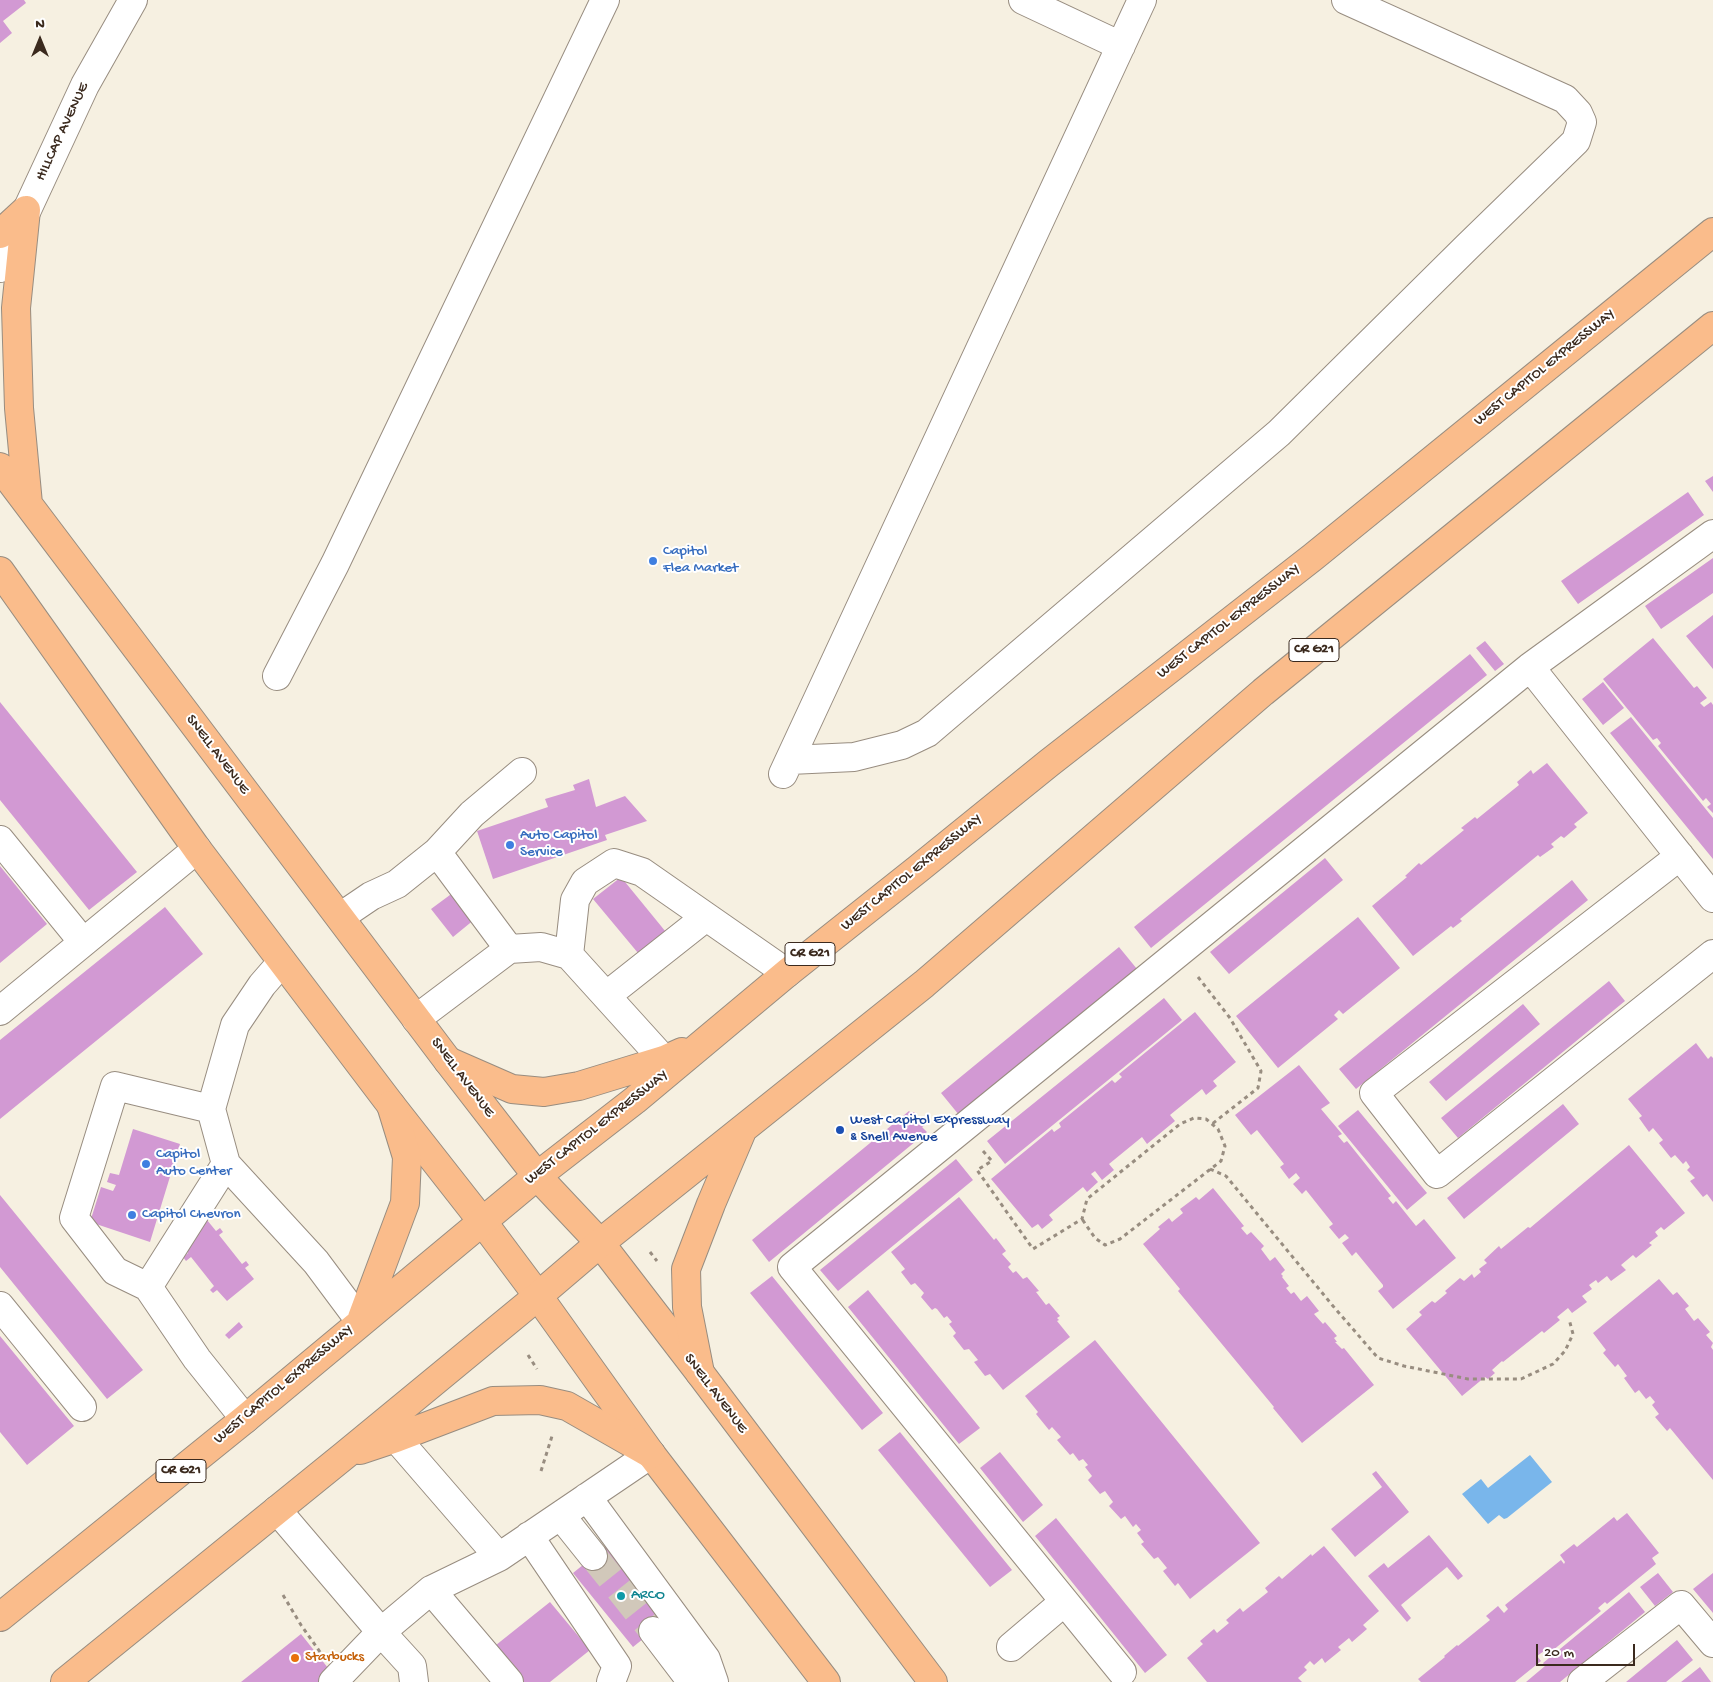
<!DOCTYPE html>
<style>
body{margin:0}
#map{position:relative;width:1713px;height:1682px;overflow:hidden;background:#f6f0e1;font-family:"Gochi Hand",sans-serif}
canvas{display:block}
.north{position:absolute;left:15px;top:15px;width:50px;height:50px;-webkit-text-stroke:4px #fff;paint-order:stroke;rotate:0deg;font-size:14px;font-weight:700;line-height:20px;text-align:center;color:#3b2a1e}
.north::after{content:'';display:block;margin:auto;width:18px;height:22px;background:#3b2a1e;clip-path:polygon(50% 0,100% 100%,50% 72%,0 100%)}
.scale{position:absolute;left:1536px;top:1644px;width:99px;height:22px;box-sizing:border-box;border:2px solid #3b2a1e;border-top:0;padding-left:6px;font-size:15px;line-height:18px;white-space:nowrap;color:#3b2a1e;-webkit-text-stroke:4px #fff;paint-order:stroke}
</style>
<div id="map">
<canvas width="1713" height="1682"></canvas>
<div class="north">N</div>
<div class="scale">20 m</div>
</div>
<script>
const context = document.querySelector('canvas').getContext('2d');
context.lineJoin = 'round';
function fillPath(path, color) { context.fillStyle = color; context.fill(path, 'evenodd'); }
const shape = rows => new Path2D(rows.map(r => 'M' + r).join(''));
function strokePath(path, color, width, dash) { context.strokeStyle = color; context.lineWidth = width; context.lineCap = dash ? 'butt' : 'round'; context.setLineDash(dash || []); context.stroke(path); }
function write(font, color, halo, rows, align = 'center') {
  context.font = font + ' "Gochi Hand",sans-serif'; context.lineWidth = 4; context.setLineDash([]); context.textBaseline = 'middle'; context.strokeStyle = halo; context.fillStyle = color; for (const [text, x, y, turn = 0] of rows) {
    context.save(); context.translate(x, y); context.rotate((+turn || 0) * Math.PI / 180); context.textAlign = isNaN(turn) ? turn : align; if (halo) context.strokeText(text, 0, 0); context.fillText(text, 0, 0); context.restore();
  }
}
fillPath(shape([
 [1530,1455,1552,1482,1507,1518,1504,1519,1499,1515,1488,1524,1462,1494,1481,1479,1488,1488]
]), '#79b6eb');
fillPath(shape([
 [0,0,24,0,26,3,3,21,12,33,0,43],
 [1713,476,1713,492,1705,481],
 [1688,492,1704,515,1578,604,1561,581],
 [1713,558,1713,593,1661,629,1645,606],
 [1713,615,1713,669,1686,636],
 [1653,638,1694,688,1697,686,1707,698,1700,703,1704,707,1711,702,1713,705,1713,813,1707,807,1711,804,1706,798,1703,801,1658,746,1661,743,1657,738,1653,740,1603,679],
 [1485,641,1504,664,1495,671,1476,648],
 [1470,654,1487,675,1151,948,1134,927],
 [1603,682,1624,708,1603,725,1582,699],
 [0,702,137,872,89,910,0,800],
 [1631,717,1713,818,1713,859,1610,733],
 [1547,763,1588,813,1574,824,1577,827,1564,838,1561,836,1551,844,1554,847,1540,857,1538,855,1460,919,1462,921,1453,928,1451,926,1413,956,1372,906,1407,877,1405,876,1419,863,1421,865,1464,830,1461,828,1475,817,1477,819,1519,785,1517,782,1531,770,1533,774],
 [589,779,596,807,625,796,647,821,605,835,607,840,493,879,477,831,548,807,545,799,575,790,573,785],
 [1325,858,1343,880,1229,974,1210,952],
 [0,866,47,924,0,963],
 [621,877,670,937,643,959,593,899],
 [1572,880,1588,900,1356,1089,1339,1069],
 [454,892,475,919,453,937,431,909],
 [165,907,203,954,0,1119,0,1040],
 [1358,917,1400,968,1343,1014,1339,1010,1334,1015,1338,1019,1278,1068,1236,1016],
 [1119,947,1137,969,959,1115,941,1093],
 [1609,981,1625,1001,1458,1138,1441,1118],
 [1164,998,1182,1020,1005,1164,987,1141],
 [1523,1004,1540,1024,1446,1101,1429,1082],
 [1195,1012,1236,1062,1213,1081,1217,1086,1206,1095,1202,1089,1170,1115,1175,1121,1147,1144,1142,1137,1109,1164,1114,1170,1102,1180,1095,1171,1091,1174,1098,1182,1087,1192,1083,1187,1049,1215,1053,1220,1042,1229,1038,1224,1032,1228,991,1179,1052,1129,1054,1132,1061,1127,1059,1123,1112,1080,1115,1083,1122,1077,1119,1074],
 [1696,1043,1708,1059,1711,1056,1713,1058,1713,1202,1707,1194,1703,1197,1690,1181,1695,1178,1687,1170,1690,1167,1686,1161,1683,1164,1675,1155,1671,1158,1659,1143,1663,1140,1653,1128,1649,1132,1639,1118,1642,1116,1628,1099],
 [1299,1065,1330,1103,1321,1109,1342,1134,1338,1136,1344,1143,1347,1141,1391,1196,1388,1198,1393,1204,1396,1201,1416,1226,1424,1219,1456,1258,1393,1309,1378,1291,1383,1287,1383,1285,1356,1252,1352,1256,1342,1243,1349,1238,1345,1234,1339,1239,1329,1227,1333,1224,1306,1190,1302,1194,1293,1184,1300,1178,1296,1173,1289,1179,1280,1167,1284,1164,1257,1130,1251,1135,1235,1115],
 [1563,1104,1579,1124,1464,1219,1447,1198],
 [1358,1110,1427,1193,1407,1210,1338,1126],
 [909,1111,911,1113,914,1112,925,1125,922,1127,927,1132,769,1262,752,1240],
 [133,1129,180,1144,150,1242,90,1222,101,1187,113,1191,116,1185,107,1182,110,1173,119,1175],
 [1629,1145,1685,1213,1664,1230,1661,1227,1655,1232,1658,1236,1649,1243,1652,1245,1636,1258,1633,1255,1621,1265,1626,1270,1611,1281,1607,1276,1598,1283,1596,1280,1589,1285,1592,1289,1582,1296,1587,1302,1572,1313,1568,1308,1557,1317,1560,1320,1544,1333,1542,1331,1503,1362,1502,1361,1492,1370,1495,1373,1488,1379,1485,1377,1462,1396,1406,1329,1422,1315,1419,1312,1432,1301,1435,1303,1447,1293,1445,1291,1460,1278,1464,1281,1472,1274,1474,1278,1481,1272,1479,1269,1487,1263,1484,1260,1499,1246,1501,1249,1528,1227,1530,1228],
 [956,1159,973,1180,838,1291,820,1270],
 [1213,1188,1244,1226,1241,1228,1247,1235,1251,1232,1264,1246,1261,1249,1270,1261,1275,1257,1285,1270,1281,1274,1283,1276,1282,1277,1289,1286,1286,1288,1291,1294,1294,1292,1301,1301,1307,1296,1319,1311,1314,1314,1323,1324,1325,1322,1337,1336,1334,1338,1337,1342,1335,1342,1342,1349,1344,1348,1374,1385,1302,1443,1273,1408,1274,1407,1178,1291,1180,1289,1143,1244,1160,1229,1158,1227,1169,1218,1172,1222,1183,1213,1180,1209,1196,1197,1199,1200],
 [0,1195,143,1370,107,1399,0,1267],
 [959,1197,994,1240,996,1238,1006,1251,1002,1254,1011,1264,1008,1267,1013,1273,1016,1271,1023,1279,1027,1277,1039,1291,1036,1292,1046,1305,1049,1303,1060,1316,1057,1318,1059,1320,1057,1321,1070,1337,1003,1390,990,1374,985,1376,974,1362,978,1360,969,1349,964,1350,953,1336,956,1333,949,1324,952,1322,947,1316,944,1318,937,1309,935,1308,932,1310,921,1297,924,1293,915,1283,911,1285,901,1272,905,1269,891,1252],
 [207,1220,216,1231,220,1228,223,1232,219,1235,242,1264,246,1261,249,1265,245,1268,254,1279,227,1301,217,1290,213,1293,210,1290,214,1286,191,1257,186,1261,183,1257,188,1253,179,1242],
 [772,1276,883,1413,862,1430,750,1293],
 [1659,1279,1673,1295,1677,1292,1689,1306,1685,1309,1694,1321,1698,1318,1710,1332,1706,1335,1713,1343,1711,1347,1713,1350,1713,1480,1670,1428,1667,1431,1655,1417,1659,1414,1652,1405,1655,1402,1650,1396,1646,1399,1639,1390,1635,1393,1624,1378,1627,1376,1618,1364,1615,1367,1603,1353,1606,1350,1593,1333],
 [868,1290,980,1428,959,1444,848,1307],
 [239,1322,243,1327,229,1339,225,1335],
 [0,1336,74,1426,27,1465,0,1432],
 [1095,1340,1260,1543,1190,1599,1178,1583,1175,1586,1163,1571,1167,1568,1158,1557,1154,1559,1141,1544,1144,1542,1137,1533,1141,1530,1136,1524,1133,1527,1125,1516,1121,1519,1109,1506,1113,1502,1105,1491,1100,1494,1088,1480,1092,1476,1085,1467,1088,1465,1083,1459,1079,1461,1073,1453,1070,1455,1057,1440,1061,1437,1052,1427,1049,1430,1036,1414,1038,1412,1025,1396],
 [900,1432,1012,1570,990,1587,878,1450],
 [1000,1452,1043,1505,1023,1522,980,1468],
 [1376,1471,1409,1512,1355,1557,1331,1529,1382,1487,1372,1474],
 [1627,1513,1659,1553,1652,1558,1656,1564,1607,1604,1605,1602,1598,1608,1601,1611,1547,1655,1544,1651,1537,1656,1541,1661,1515,1682,1421,1682,1418,1679,1445,1657,1444,1656,1457,1645,1458,1646,1490,1620,1486,1616,1498,1606,1504,1613,1508,1609,1505,1605,1561,1560,1564,1564,1565,1562,1560,1555,1574,1544,1577,1547,1614,1517,1617,1521],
 [1056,1518,1167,1655,1145,1673,1035,1536],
 [1429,1535,1463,1576,1458,1580,1447,1567,1401,1605,1411,1618,1407,1622,1368,1576,1384,1563,1388,1568],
 [609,1544,669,1618,633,1647,573,1573],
 [1324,1546,1379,1611,1363,1625,1367,1629,1352,1642,1349,1638,1338,1647,1341,1650,1325,1663,1322,1658,1314,1665,1310,1661,1304,1667,1307,1670,1298,1678,1302,1682,1207,1682,1187,1658,1203,1644,1200,1641,1214,1629,1217,1633,1229,1623,1226,1620,1240,1608,1243,1612,1268,1592,1265,1588,1279,1576,1282,1579,1311,1554,1312,1556],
 [1658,1573,1673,1592,1655,1606,1640,1587],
 [1713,1573,1713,1613,1693,1589],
 [1629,1592,1645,1612,1560,1682,1526,1682,1545,1666,1543,1663],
 [550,1602,590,1650,550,1682,518,1682,491,1649],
 [301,1634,332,1673,320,1682,241,1682],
 [1677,1640,1693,1660,1666,1682,1626,1682],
 [1700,1667,1711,1682,1681,1682]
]), '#d299d3');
strokePath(shape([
 [593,1556,653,1631]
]), '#d1c8ba', 28, [28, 14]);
const minor = shape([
 [1023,0,1121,46],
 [0,268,85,85,133,0],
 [1530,667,1713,898],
 [277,676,335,564,605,0],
 [790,760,854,757,902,745,927,733,1279,433,1467,247,1576,141,1582,122,1578,113,1565,99,1346,0],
 [783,774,1142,0],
 [0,840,83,942],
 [437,852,509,949],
 [1680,856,1374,1093,1437,1174,1713,954],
 [340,917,371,896,397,884,437,852,472,814,522,772],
 [569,955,575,900,585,882,614,863,642,872,787,973],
 [606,996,706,917],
 [0,1011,197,849],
 [416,1019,509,949,541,947,569,955,664,1060],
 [211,1109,226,1164,316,1262,360,1321],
 [148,1287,226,1164],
 [0,1306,82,1407],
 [245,1419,197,1359,148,1287,115,1271,74,1218,115,1086,211,1109,235,1025,262,985,282,962],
 [396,1438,499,1557,651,1454],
 [587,1497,706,1659,714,1682],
 [277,1510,381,1632,431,1590,499,1557],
 [561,1516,593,1556],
 [529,1536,617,1666,611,1682],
 [431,1590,509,1682],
 [653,1631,685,1673,709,1682],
 [1011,1647,1064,1602],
 [1122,1672,792,1267,1530,667,1713,534],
 [333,1682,381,1632,412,1666,414,1682],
 [1582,1682,1681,1605,1713,1643]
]);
const major = shape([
 [26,210,16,308,19,408,28,504],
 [0,234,26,210],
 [0,467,448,1061,537,1176,600,1243,700,1373,933,1682],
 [0,571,197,849,391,1105,482,1221,538,1296,651,1454,826,1682]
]);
const highway = shape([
 [448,1061,512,1089,544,1092,579,1086,664,1060,682,1052],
 [362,1318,405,1203,407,1157,391,1105],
 [700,1373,687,1307,686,1269,711,1204,742,1131],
 [360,1450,396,1438,493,1401,540,1400,567,1406,651,1454],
 [0,1617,245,1419,537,1176,635,1100,787,973,918,869,1049,763,1313,557,1713,232],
 [65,1682,345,1455,538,1296,600,1243,924,984,1263,692,1713,326]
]);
strokePath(minor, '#988d80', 30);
strokePath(major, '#988d80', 30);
strokePath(highway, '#988d80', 30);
strokePath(shape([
 [1198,977,1230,1018,1261,1071,1258,1088,1212,1124],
 [983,1151,992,1161,977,1170,1033,1249,1082,1219,1087,1199,1180,1124,1194,1118,1206,1119,1218,1129,1225,1146,1221,1161,1120,1239,1105,1245,1095,1238,1082,1219],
 [1210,1169,1226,1176,1333,1306,1378,1358,1404,1366,1468,1379,1521,1379,1553,1364,1565,1351,1573,1334,1569,1319],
 [650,1252,657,1261],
 [528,1355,537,1369],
 [541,1471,553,1433],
 [283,1595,301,1625,320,1652]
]), '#988d80', 3, [4, 4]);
strokePath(minor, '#fff', 28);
strokePath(major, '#fabc8b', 28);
strokePath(highway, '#fabc8b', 28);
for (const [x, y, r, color] of [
 [653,561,5,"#3f7fe0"],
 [510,845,5,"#3f7fe0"],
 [840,1130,5,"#1a4fb4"],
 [146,1164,5,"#3f7fe0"],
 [132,1215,5,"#3f7fe0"],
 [621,1596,5,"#0f9aa8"],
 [295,1658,5,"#e8710a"]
]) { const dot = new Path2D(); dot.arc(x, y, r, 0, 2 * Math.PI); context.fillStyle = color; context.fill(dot); strokePath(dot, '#fff', 2); }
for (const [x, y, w] of [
 [1314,650,50],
 [810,954,50],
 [181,1471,50]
]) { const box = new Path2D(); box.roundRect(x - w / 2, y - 11.5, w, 23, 4); context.fillStyle = '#fff'; context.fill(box); strokePath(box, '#3b2a1e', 1); }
write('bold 14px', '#3b2a1e', null, [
 ["CR G21",1314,650],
 ["CR G21",810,954],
 ["CR G21",181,1471]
]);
write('15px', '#3b2a1e', '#fff', [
 ["HILLCAP AVENUE",63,132,-65],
 ["WEST CAPITOL EXPRESSWAY",1545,368,-39],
 ["WEST CAPITOL EXPRESSWAY",1229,622,-38],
 ["SNELL AVENUE",217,755,53],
 ["WEST CAPITOL EXPRESSWAY",912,873,-39],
 ["SNELL AVENUE",462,1078,53],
 ["WEST CAPITOL EXPRESSWAY",597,1128,-38],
 ["WEST CAPITOL EXPRESSWAY",284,1385,-40],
 ["SNELL AVENUE",715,1394,53]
]);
write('15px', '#366cbe', '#fff', [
 ["Capitol",663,552],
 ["Flea Market",663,569],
 ["Auto Capitol",520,836],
 ["Service",520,853],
 ["Capitol",156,1155],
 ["Auto Center",156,1172],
 ["Capitol Chevron",142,1215]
], 'left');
write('15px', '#164399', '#fff', [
 ["West Capitol Expressway",850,1121],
 ["& Snell Avenue",850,1138]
], 'left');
write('15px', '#0d838f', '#fff', [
 ["ARCO",631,1596]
], 'left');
write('15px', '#c56008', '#fff', [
 ["Starbucks",305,1658]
], 'left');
</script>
